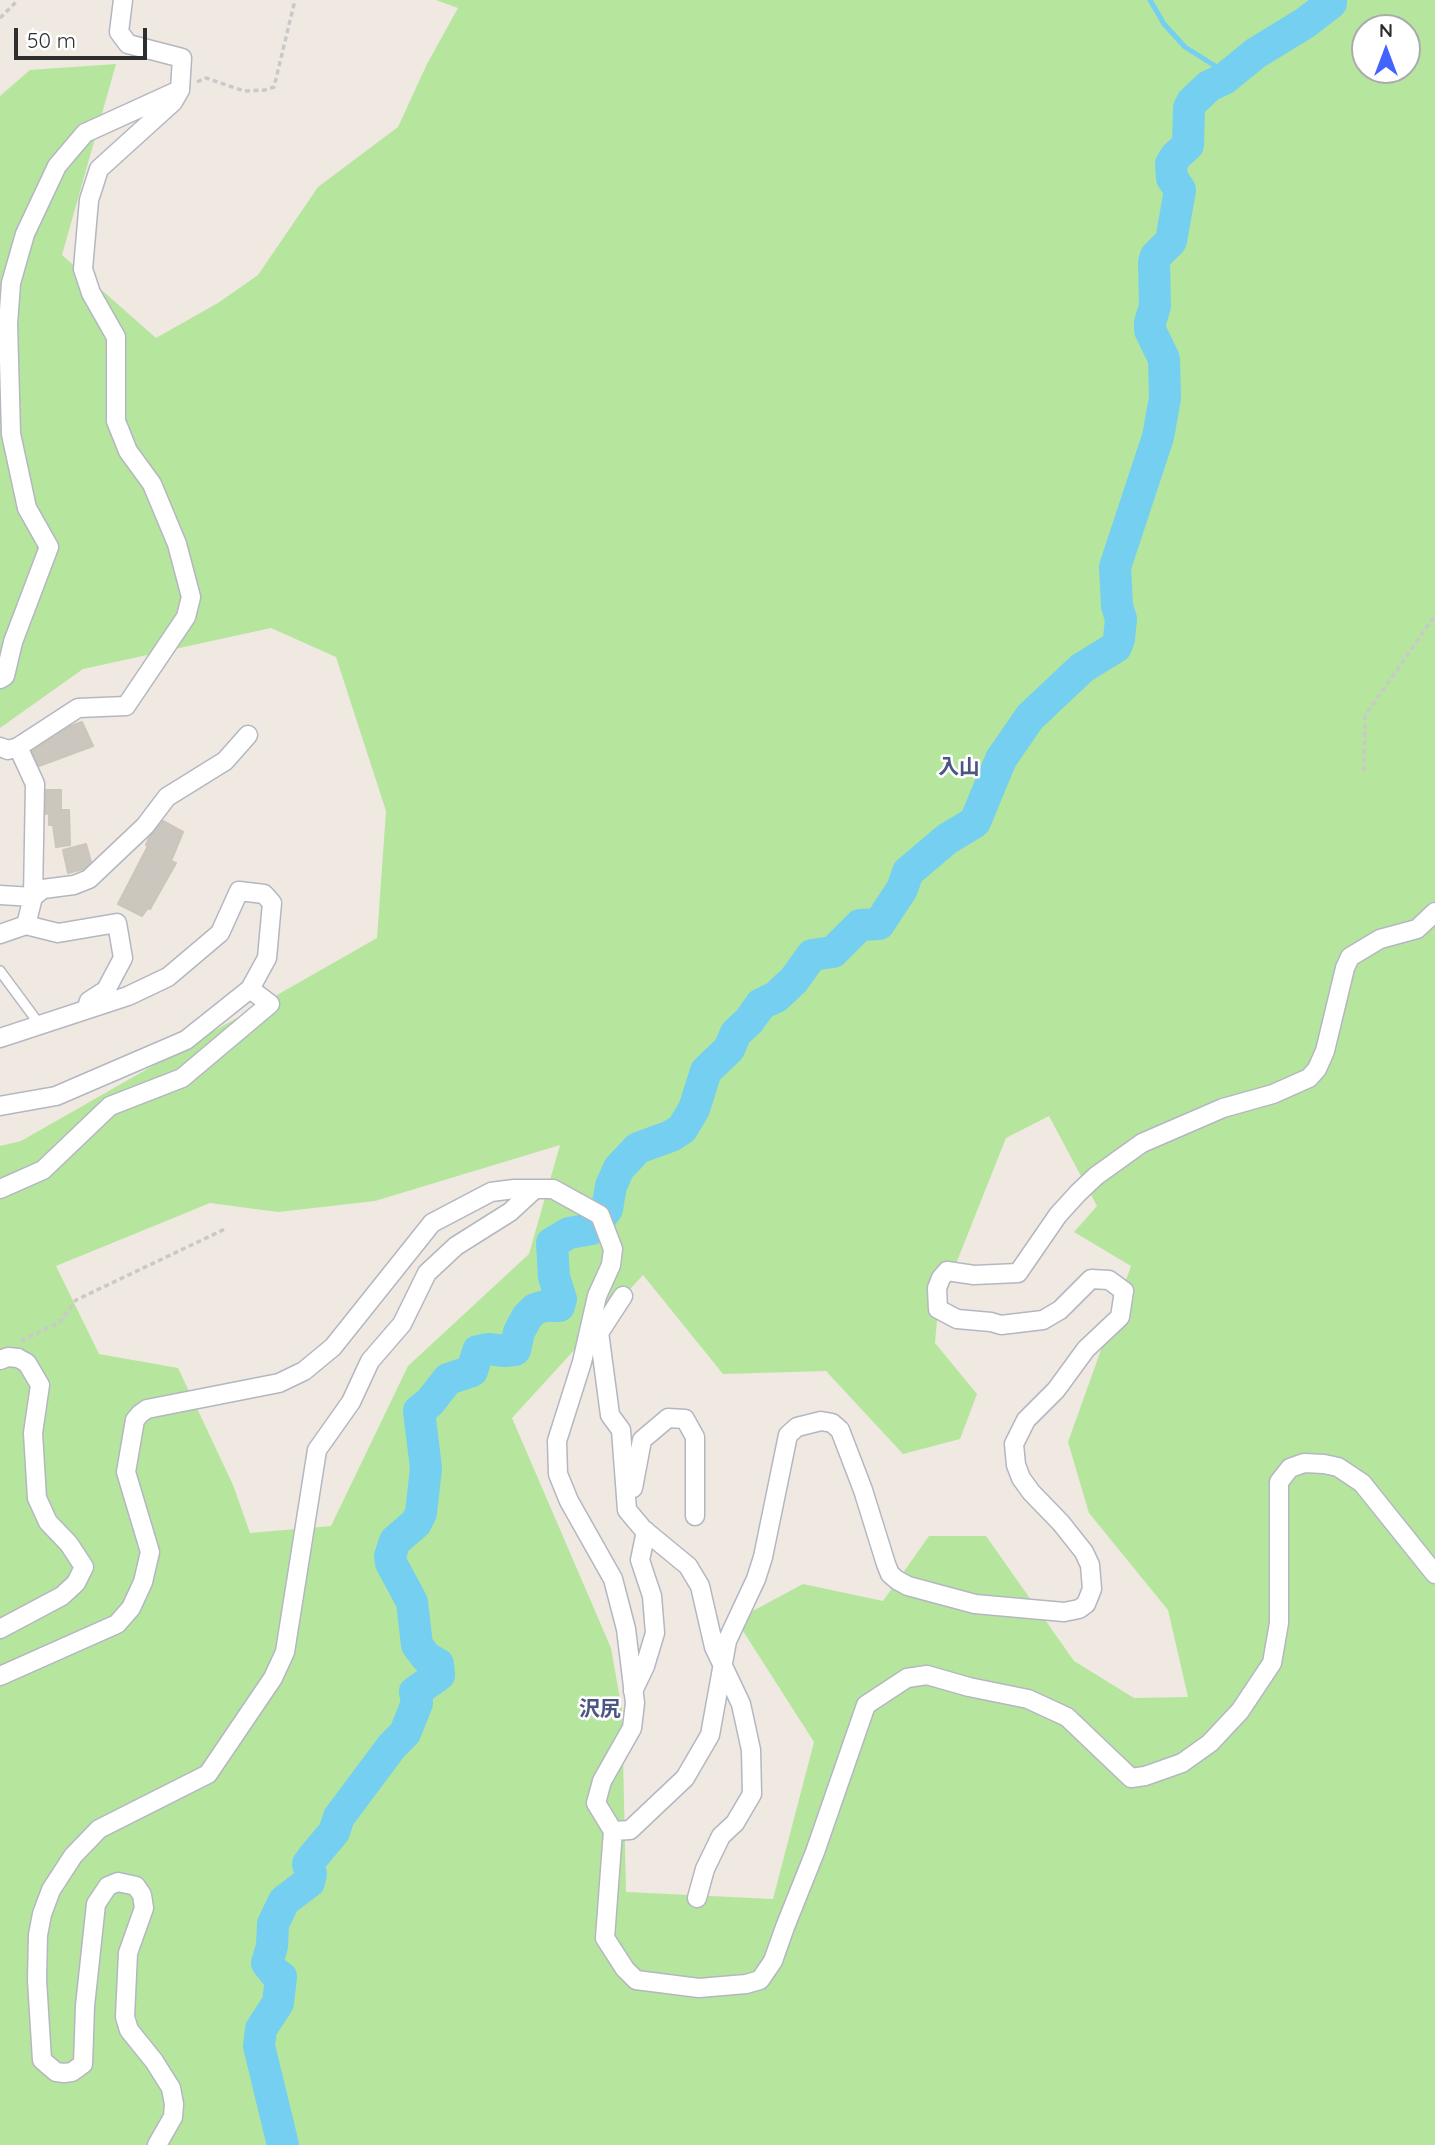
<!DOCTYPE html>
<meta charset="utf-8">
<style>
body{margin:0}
#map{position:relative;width:1435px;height:2145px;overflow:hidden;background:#efe9e1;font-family:Quicksand,sans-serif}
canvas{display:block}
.north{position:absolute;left:1351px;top:14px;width:70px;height:70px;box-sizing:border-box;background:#fff;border:2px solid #ababab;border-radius:50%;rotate:0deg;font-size:19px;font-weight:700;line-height:28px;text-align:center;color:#2e2e2e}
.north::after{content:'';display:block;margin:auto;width:24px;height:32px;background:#4264fb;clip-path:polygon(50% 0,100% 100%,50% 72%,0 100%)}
.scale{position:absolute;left:14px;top:28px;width:133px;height:32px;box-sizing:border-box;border:4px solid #2e2e2e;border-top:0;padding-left:9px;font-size:21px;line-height:24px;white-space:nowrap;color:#2e2e2e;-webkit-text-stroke:5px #fff;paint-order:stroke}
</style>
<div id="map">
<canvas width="1435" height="2145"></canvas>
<div class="north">N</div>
<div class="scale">50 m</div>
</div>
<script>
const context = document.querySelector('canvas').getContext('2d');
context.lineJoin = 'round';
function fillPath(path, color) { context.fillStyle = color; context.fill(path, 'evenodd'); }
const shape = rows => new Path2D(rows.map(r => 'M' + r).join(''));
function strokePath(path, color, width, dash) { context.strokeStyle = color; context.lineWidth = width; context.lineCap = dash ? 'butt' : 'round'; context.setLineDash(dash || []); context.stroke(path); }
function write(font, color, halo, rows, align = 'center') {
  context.font = font + ' Quicksand,"Noto Sans JP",sans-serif'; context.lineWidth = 5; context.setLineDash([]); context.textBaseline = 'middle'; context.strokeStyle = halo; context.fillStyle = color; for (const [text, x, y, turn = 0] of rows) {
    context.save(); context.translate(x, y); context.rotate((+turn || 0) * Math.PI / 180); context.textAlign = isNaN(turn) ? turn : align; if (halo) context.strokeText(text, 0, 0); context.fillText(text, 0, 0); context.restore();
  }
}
fillPath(shape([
 [436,0,1435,0,1435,2145,0,2145,0,1146,21,1141,377,938,386,811,336,657,271,628,83,669,0,728,0,96,30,70,116,64,62,255,156,338,218,303,258,275,318,187,398,127,427,64,458,8],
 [1365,28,1407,28,1407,70,1365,70],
 [1049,1116,1097,1206,1074,1232,1131,1266,1068,1442,1089,1513,1168,1610,1188,1697,1134,1698,1074,1661,986,1536,929,1536,883,1601,803,1584,736,1620,814,1742,773,1899,626,1892,622,1710,611,1648,512,1418,643,1275,723,1374,826,1371,903,1454,960,1439,977,1394,935,1343,938,1309,1006,1138],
 [560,1145,529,1254,408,1366,331,1526,250,1533,233,1485,178,1368,99,1354,56,1266,210,1203,278,1212,375,1201]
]), '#b6e59e');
strokePath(shape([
 [1150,0,1164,24,1185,47,1220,69,1224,79],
 [1331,3,1335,0]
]), '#75cff0', 5);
strokePath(shape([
 [283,2145,259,2046,261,2029,278,2003,281,1977,274,1972,267,1963,272,1946,273,1924,284,1901,309,1882,311,1874,308,1864,313,1857,334,1832,339,1817,392,1746,405,1733,417,1703,415,1692,439,1675,438,1664,426,1657,417,1645,412,1602,391,1563,390,1556,395,1541,416,1523,421,1513,426,1468,419,1411,430,1402,448,1379,472,1371,478,1351,489,1349,505,1351,515,1350,519,1332,527,1317,535,1309,545,1306,559,1306,561,1299,554,1277,552,1243,569,1233,592,1229,607,1209,611,1186,619,1168,638,1148,671,1136,682,1129,694,1109,706,1071,729,1049,736,1033,749,1021,761,1004,776,997,794,980,812,955,833,952,860,925,879,924,902,889,908,872,947,839,975,822,1001,759,1030,717,1082,668,1116,647,1119,639,1121,619,1117,606,1115,567,1158,437,1165,398,1164,359,1150,330,1150,323,1155,306,1154,262,1156,256,1171,241,1180,190,1172,178,1171,164,1176,156,1188,145,1189,108,1192,102,1209,86,1224,79,1256,53,1305,23,1331,3]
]), '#75cff0', 32);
const building = shape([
 [82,722,93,746,39,766,32,751,71,726,82,722],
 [46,790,61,790,61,810,69,810,70,845,56,847,53,825,49,825,49,813,46,814,46,790],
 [163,821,183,832,171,861,176,863,150,909,148,908,142,916,118,904,148,846,146,845,149,838,163,821],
 [86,844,91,862,83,869,68,873,63,850,86,844]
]);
fillPath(building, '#cbc7bf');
strokePath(building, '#cbc5ba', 2);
const lane = shape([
 [0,971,40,1025]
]);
const street = shape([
 [0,679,5,676,13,642,49,547,27,508,11,434,8,324,11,283,25,234,57,166,85,133,175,92],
 [0,747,8,750,18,747],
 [0,895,33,897,43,889,74,885,89,879,145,826,167,797,225,761,248,735],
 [26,925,58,933,117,923,123,958,106,990,89,1001,88,1004],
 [0,934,26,925,33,897,35,784,18,747,78,708,126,706,186,617,191,597,177,544,152,484,128,451,116,421,116,337,91,293,83,269,89,200,99,169,173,102,180,90,182,58,128,44,119,32,123,0],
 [0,1038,128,996,168,977,220,933,239,891,264,894,272,903,267,958,250,989,186,1040,56,1096,0,1106],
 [0,1189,43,1170,110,1106,182,1078,270,1004,250,989],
 [599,1332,610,1415,621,1430,627,1510,643,1529,688,1566,700,1586,714,1647,741,1704,751,1750,752,1794,735,1823,721,1836,705,1869,697,1898],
 [593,1342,623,1296],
 [0,1360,8,1357,18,1358,27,1363,40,1385,33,1433,37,1498,48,1522,69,1544,84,1567,76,1583,62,1596,0,1629],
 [633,1488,642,1440,668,1418,685,1419,695,1437,695,1516],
 [0,1676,117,1624,131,1608,143,1582,150,1552,126,1472,135,1420,140,1414,147,1409,279,1383,304,1371,333,1347,432,1223,491,1192,514,1189,553,1189,600,1215,613,1249,611,1265,597,1296,582,1362,557,1441,558,1474,569,1501,613,1579,626,1629,635,1703,632,1728,602,1781,596,1803,613,1831,605,1938,625,1969,636,1980,699,1988,746,1984,760,1980,773,1961,785,1927,815,1852,866,1705,907,1678,927,1675,969,1687,1028,1699,1067,1717,1131,1778,1145,1776,1182,1763,1210,1743,1240,1711,1272,1663,1279,1623,1279,1482,1290,1468,1304,1463,1324,1464,1338,1467,1362,1483,1435,1574],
 [633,1691,645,1666,655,1633,652,1596,640,1560,646,1531],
 [613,1831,630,1830,685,1778,710,1735,727,1641,756,1579,763,1557,788,1435,797,1427,821,1421,832,1423,840,1430,863,1490,886,1564,890,1574,897,1580,908,1586,975,1604,1064,1612,1079,1609,1086,1604,1092,1589,1090,1565,1084,1552,1061,1523,1031,1492,1021,1478,1016,1465,1014,1444,1026,1420,1056,1390,1086,1349,1120,1317,1124,1291,1109,1280,1091,1279,1060,1310,1043,1320,1001,1325,991,1322,957,1319,938,1309,937,1288,941,1278,947,1271,974,1275,1018,1273,1058,1215,1078,1193,1096,1176,1142,1143,1223,1108,1273,1094,1309,1078,1317,1069,1325,1051,1345,968,1350,957,1380,939,1417,929,1435,912],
 [157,2145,173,2117,174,2104,171,2088,154,2061,129,2030,125,2017,128,1953,144,1908,142,1895,136,1886,118,1882,108,1886,96,1904,85,2006,83,2064,72,2072,64,2073,56,2072,42,2060,37,1980,38,1935,42,1914,51,1890,73,1856,99,1829,208,1774,273,1678,285,1652,317,1450,351,1402,370,1361,402,1324,427,1273,456,1246,510,1212,535,1189]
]);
strokePath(lane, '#b4b7c1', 12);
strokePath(street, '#b4b7c1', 21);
strokePath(shape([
 [0,18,18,0],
 [197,82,206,78,244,91,265,90,274,87,295,0],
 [1364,771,1365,716,1435,615],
 [21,1341,60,1322,76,1300,225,1229]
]), '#c9c9c9', 3.5, [5, 3.5]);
strokePath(lane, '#fff', 9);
strokePath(street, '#fff', 18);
write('bold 21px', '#4d5680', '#fff', [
 ["入山",959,768],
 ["沢尻",600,1710]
]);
</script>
